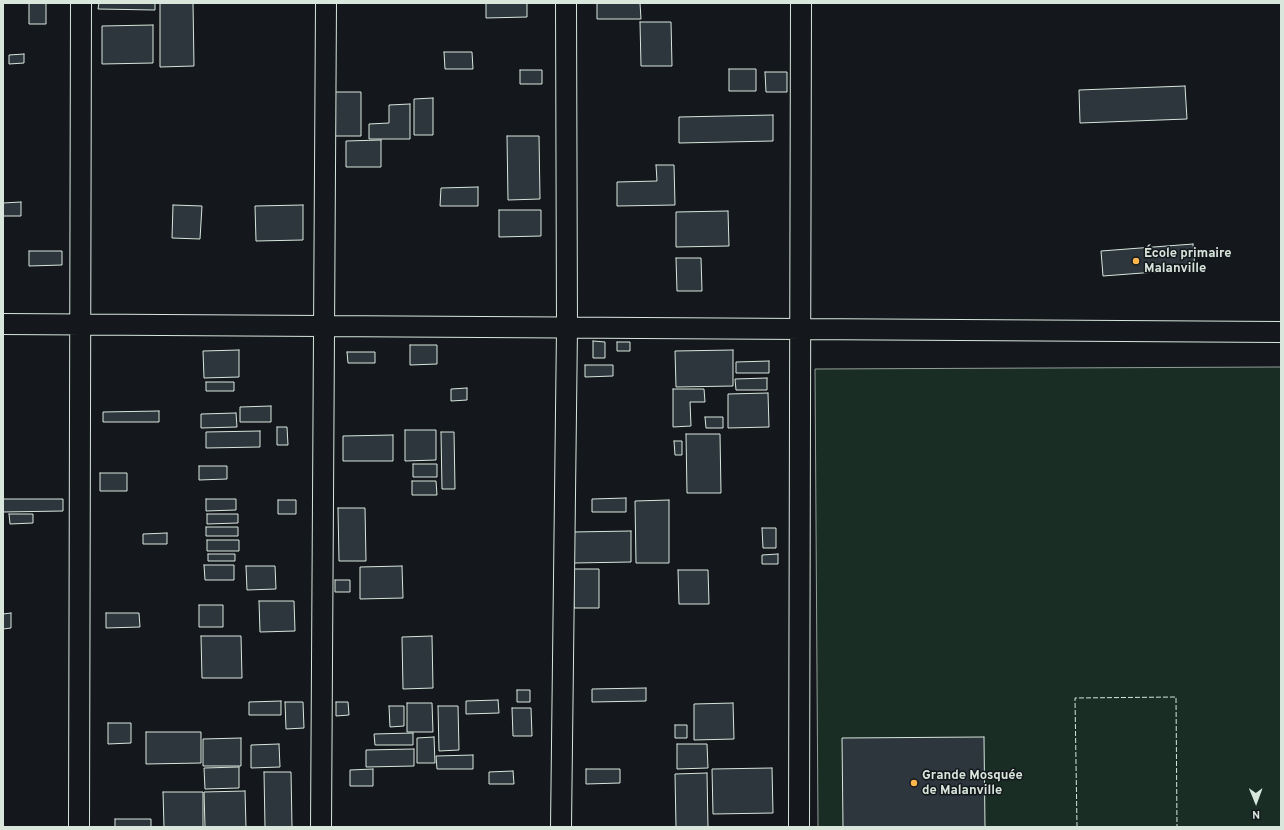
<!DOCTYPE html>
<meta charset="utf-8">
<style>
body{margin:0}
#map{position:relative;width:1284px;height:830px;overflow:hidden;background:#14181c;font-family:Overpass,sans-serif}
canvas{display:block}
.frame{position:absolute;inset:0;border:4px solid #d8e6dc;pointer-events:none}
.north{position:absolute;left:1236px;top:782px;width:40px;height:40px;-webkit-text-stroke:3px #14181c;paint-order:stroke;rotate:179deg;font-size:11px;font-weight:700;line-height:16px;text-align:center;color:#d8e6dc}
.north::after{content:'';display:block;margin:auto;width:14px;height:18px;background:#d8e6dc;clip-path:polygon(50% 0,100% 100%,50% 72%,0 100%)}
</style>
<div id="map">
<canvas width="1284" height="830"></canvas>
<div class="frame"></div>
<div class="north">N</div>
</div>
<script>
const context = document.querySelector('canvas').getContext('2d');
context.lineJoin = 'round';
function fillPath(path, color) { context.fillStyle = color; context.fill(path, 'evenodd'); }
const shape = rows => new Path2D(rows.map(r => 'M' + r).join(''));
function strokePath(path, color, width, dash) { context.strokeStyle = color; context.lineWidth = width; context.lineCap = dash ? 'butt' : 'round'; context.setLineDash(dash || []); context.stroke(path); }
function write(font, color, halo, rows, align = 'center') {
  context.font = font + ' Overpass,sans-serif'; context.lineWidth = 3; context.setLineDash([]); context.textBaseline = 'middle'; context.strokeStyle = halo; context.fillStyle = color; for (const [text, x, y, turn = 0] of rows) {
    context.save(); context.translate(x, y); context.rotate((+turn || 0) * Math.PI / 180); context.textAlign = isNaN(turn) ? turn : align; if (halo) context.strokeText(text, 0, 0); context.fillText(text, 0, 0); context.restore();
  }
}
const green = shape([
 [1281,367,1281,827,818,827,815,369,1281,367]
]);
fillPath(green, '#1a2d24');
strokePath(green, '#939e99', 1);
const building = shape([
 [29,3,46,3,46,24,29,24,29,3],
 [99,3,155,3,155,10,98,9,99,3],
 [160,3,193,3,194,66,160,67,160,3],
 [486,3,527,3,527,17,486,18,486,3],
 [597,3,640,3,641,19,597,19,597,3],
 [640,22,671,22,672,66,641,66,640,22],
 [153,25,153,63,102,64,102,26,153,25],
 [444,52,472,52,473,69,445,69,444,52],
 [24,54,24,63,9,64,9,55,24,54],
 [729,69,756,69,756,91,729,91,729,69],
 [520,70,542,70,542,84,520,84,520,70],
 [765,72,787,72,787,92,766,92,765,72],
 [1185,86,1187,119,1080,123,1079,90,1185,86],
 [334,92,361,92,361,136,335,136,334,92],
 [433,98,433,135,414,135,414,99,433,98],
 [410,104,410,139,369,139,369,124,389,123,389,105,410,104],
 [773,115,773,141,679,143,679,117,773,115],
 [507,136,539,136,540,199,508,200,507,136],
 [381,140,381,167,346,167,346,141,381,140],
 [656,165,674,165,675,205,617,206,617,182,657,181,656,165],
 [478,187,478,206,440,206,441,188,478,187],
 [21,202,21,216,3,216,3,203,21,202],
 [173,205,202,206,200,239,172,238,173,205],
 [303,205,303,240,256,241,255,206,303,205],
 [499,210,541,210,541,236,499,237,499,210],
 [728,211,729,246,676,247,676,212,728,211],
 [1193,244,1195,269,1103,276,1101,251,1193,244],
 [29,251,62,251,62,265,29,266,29,251],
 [676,258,701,258,702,291,677,291,676,258],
 [593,341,605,342,605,358,593,358,593,341],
 [617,342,630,342,630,351,617,351,617,342],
 [410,345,437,345,437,364,410,365,410,345],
 [239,350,239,377,204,378,203,351,239,350],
 [733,350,733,386,676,387,675,351,733,350],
 [347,352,375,352,375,363,348,363,347,352],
 [769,361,769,373,736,373,736,362,769,361],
 [585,365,613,365,613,376,585,377,585,365],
 [767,378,767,390,736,390,735,379,767,378],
 [206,382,234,382,234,391,206,391,206,382],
 [467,388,467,400,451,401,451,389,467,388],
 [673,389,704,389,705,402,690,402,691,426,673,427,673,389],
 [768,393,769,427,728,428,728,394,768,393],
 [271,406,271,422,240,422,240,407,271,406],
 [159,411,159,422,103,422,103,412,159,411],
 [236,413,237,427,201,428,201,414,236,413],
 [705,417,723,417,723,428,706,428,705,417],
 [277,427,287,427,288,445,277,445,277,427],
 [405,430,436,430,436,460,405,461,405,430],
 [260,431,260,447,206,448,206,432,260,431],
 [441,432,454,432,455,489,442,489,441,432],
 [686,434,720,434,721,493,687,493,686,434],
 [393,435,393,461,343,461,343,436,393,435],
 [674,441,682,441,682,455,675,455,674,441],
 [413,464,437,464,437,477,413,477,413,464],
 [199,466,227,466,227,479,199,480,199,466],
 [100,473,127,473,127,491,100,491,100,473],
 [412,481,436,481,437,495,412,495,412,481],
 [626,498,626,512,592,512,592,499,626,498],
 [3,499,63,499,63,511,3,512,3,499],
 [206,499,236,499,236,510,206,511,206,499],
 [278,500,296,500,296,514,278,514,278,500],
 [669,500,669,563,636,563,635,501,669,500],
 [338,508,365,508,366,561,339,561,338,508],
 [9,514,33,514,33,523,10,524,9,514],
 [207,514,238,514,238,523,207,524,207,514],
 [206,527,238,527,238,536,206,536,206,527],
 [762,528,776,528,776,548,763,548,762,528],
 [631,531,631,562,574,563,573,532,631,531],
 [167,533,167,544,143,544,143,534,167,533],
 [207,540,239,540,239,551,207,551,207,540],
 [208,554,235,554,235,561,208,561,208,554],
 [778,554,778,564,762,564,762,555,778,554],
 [204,565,234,565,234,580,205,580,204,565],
 [246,566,275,566,276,589,247,590,246,566],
 [402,566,403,598,360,599,360,567,402,566],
 [573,569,599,569,599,608,574,608,573,569],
 [678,570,708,570,709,604,679,604,678,570],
 [335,580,350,580,350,592,335,592,335,580],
 [259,601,294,601,295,631,260,632,259,601],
 [199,605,223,605,223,627,199,627,199,605],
 [11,613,11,628,3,629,3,614,11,613],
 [106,613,139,613,140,627,106,628,106,613],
 [201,636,241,636,242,678,202,678,201,636],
 [432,636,433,688,403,689,402,637,432,636],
 [646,688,646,701,592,702,592,689,646,688],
 [517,690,530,690,530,702,517,702,517,690],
 [498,700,499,713,466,714,466,701,498,700],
 [281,701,281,715,249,715,249,702,281,701],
 [285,702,303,702,304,728,286,729,285,702],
 [336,702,348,702,349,715,336,716,336,702],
 [407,703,432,703,433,732,407,732,407,703],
 [733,703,734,739,694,740,694,704,733,703],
 [389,706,404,706,404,726,390,727,389,706],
 [438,706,458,706,459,750,439,751,438,706],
 [512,708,531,708,532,736,513,736,512,708],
 [108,723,131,723,131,743,108,744,108,723],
 [675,725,687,725,687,738,675,738,675,725],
 [146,732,201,732,201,763,146,764,146,732],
 [413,733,413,745,375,745,374,734,413,733],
 [434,737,435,763,417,763,417,738,434,737],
 [984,737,985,827,843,827,842,738,984,737],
 [241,738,241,766,203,766,203,739,241,738],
 [279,744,280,767,251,768,251,745,279,744],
 [677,744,707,744,708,768,677,769,677,744],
 [414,749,414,766,366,767,366,750,414,749],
 [473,755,473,769,437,769,436,756,473,755],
 [239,767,239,788,205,789,204,768,239,767],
 [772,768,773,813,713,814,712,769,772,768],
 [373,769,373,786,350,786,350,770,373,769],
 [586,769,620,769,620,783,586,784,586,769],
 [513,771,514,784,489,784,489,772,513,771],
 [264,772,291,772,292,827,265,827,264,772],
 [707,773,708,827,676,827,675,774,707,773],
 [245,791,246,827,205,827,204,792,245,791],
 [163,792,203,792,203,827,164,827,163,792],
 [115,819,151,819,151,827,115,827,115,819]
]);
fillPath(building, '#2c363c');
strokePath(building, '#d8e6dc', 1);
const street = shape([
 [3,324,1281,332],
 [79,827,81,3],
 [321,827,326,3],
 [561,827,567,328,566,3],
 [799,827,801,3]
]);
strokePath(street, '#d8e6dc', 22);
strokePath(street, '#14181c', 20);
strokePath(shape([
 [1077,827,1075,698,1176,697,1177,827,1174,827]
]), '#d8e6dc', 1, [5, 2]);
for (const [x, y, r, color] of [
 [1136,261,4,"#ffb74d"],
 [914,783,4,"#ffb74d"]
]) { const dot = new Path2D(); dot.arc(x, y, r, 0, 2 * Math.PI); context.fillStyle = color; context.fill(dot); strokePath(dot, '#14181c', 1.5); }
write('bold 13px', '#d8e6dc', '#14181c', [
 ["École primaire",1144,254],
 ["Malanville",1144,269],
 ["Grande Mosquée",922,776],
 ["de Malanville",922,791]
], 'left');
</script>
